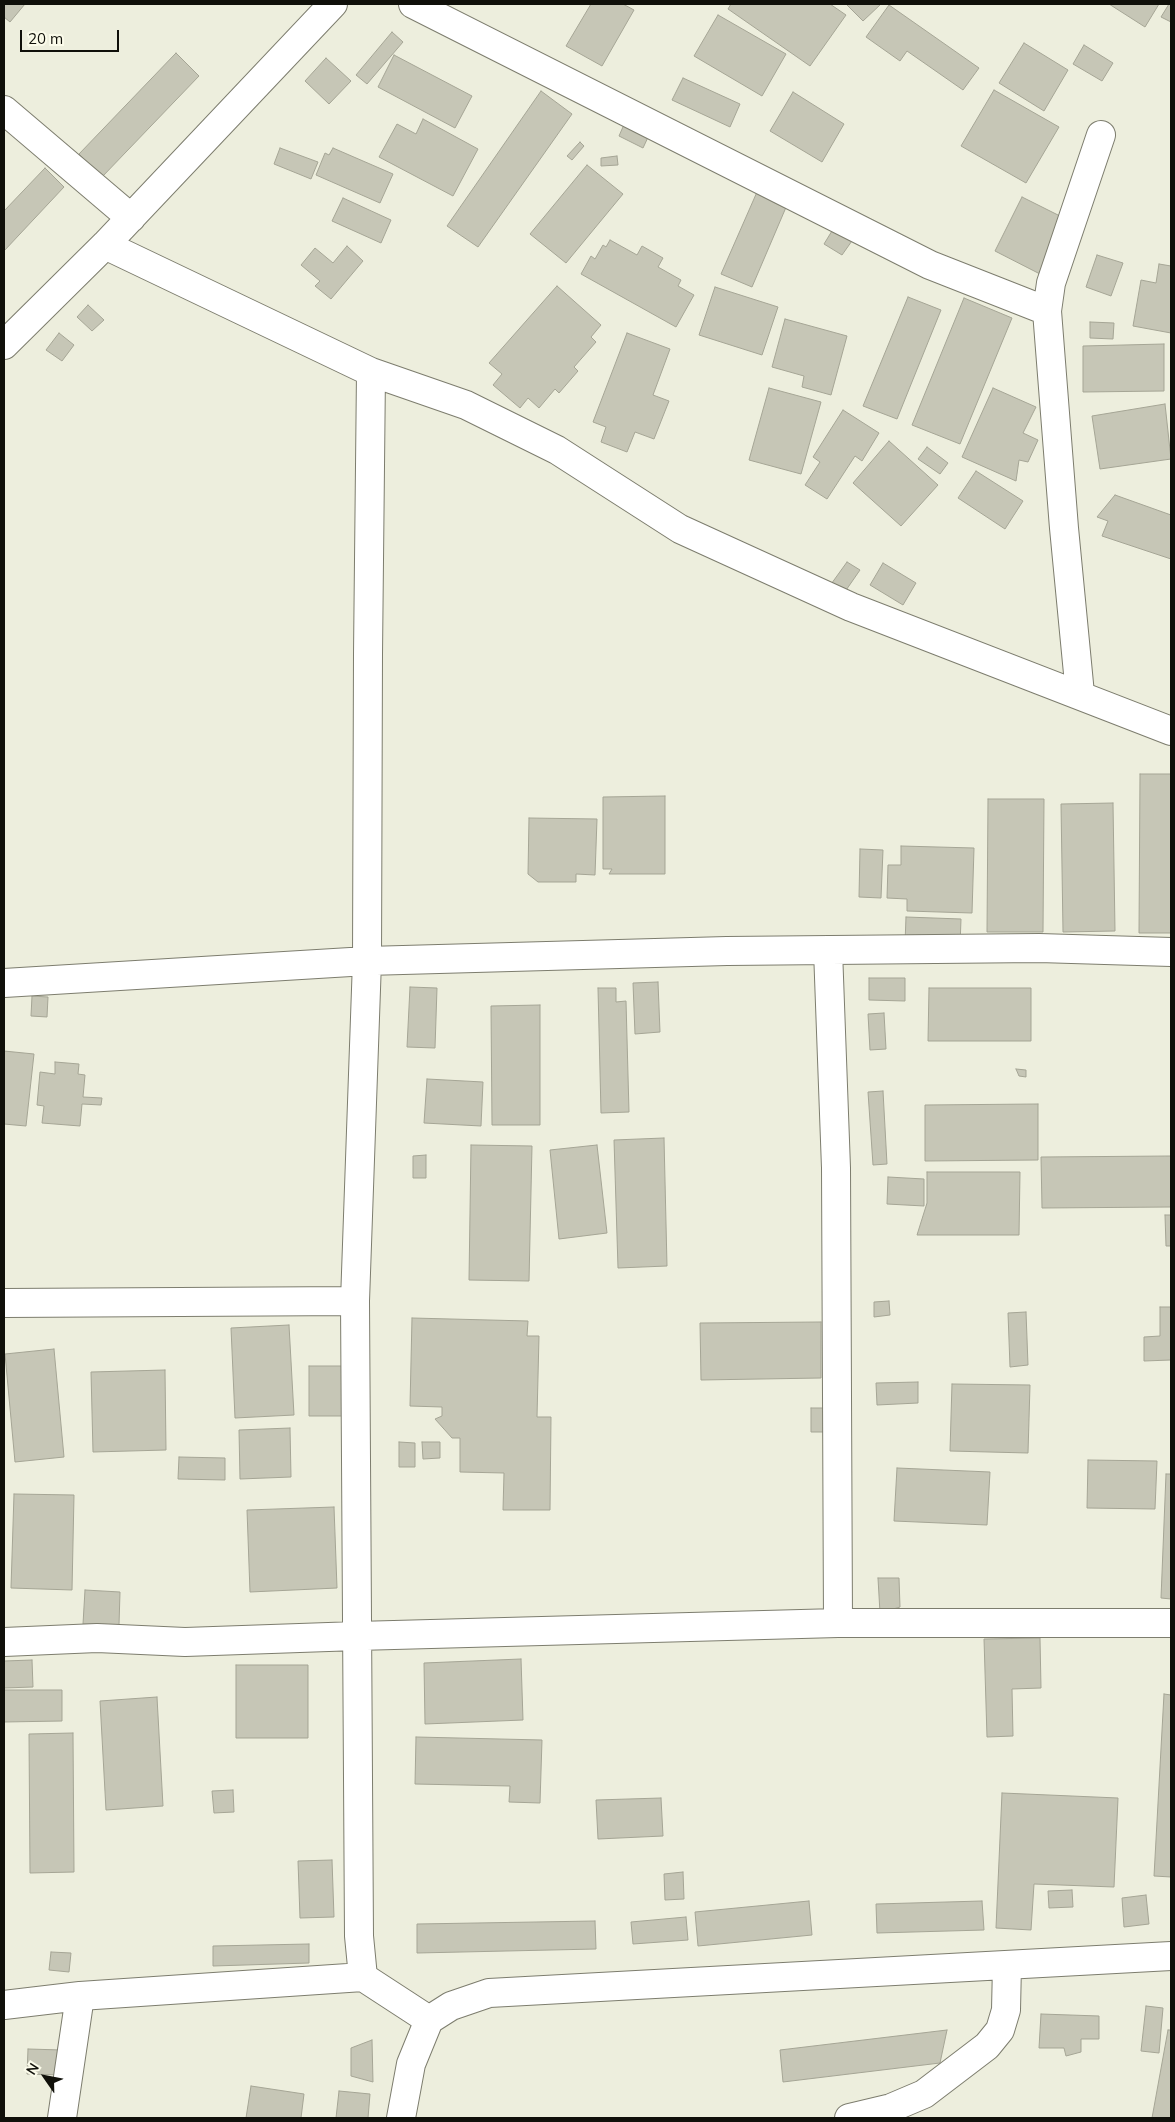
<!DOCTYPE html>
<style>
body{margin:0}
#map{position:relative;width:1175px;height:2122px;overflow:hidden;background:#edeedd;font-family:Mulish,sans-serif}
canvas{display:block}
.frame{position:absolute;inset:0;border:5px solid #10100a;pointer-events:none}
.north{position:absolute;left:20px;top:2052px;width:50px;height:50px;-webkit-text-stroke:4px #fbfbea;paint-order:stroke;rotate:303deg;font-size:14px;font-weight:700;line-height:20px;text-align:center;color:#10100a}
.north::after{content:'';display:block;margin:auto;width:18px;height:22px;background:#10100a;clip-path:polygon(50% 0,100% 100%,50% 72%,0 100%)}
.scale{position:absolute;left:20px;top:30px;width:99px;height:22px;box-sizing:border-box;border:2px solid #10100a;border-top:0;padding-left:6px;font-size:15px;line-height:18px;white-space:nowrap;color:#10100a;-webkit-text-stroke:4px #fbfbea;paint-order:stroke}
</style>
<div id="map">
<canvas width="1175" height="2122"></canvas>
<div class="frame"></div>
<div class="north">N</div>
<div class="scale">20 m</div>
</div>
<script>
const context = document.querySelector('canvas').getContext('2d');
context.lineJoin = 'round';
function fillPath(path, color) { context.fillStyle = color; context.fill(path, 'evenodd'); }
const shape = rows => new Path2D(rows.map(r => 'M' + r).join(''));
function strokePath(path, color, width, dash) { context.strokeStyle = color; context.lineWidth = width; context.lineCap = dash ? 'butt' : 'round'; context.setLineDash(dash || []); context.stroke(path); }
const building = shape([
 [4,4,25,4,10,22,4,17,4,4],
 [591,4,623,4,634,10,602,66,566,46,591,4],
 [731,4,830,4,846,15,810,66,728,9,731,4],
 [846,4,881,4,863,21,846,4],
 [1109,4,1159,4,1145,27,1109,4],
 [1169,4,1171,4,1171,22,1161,17,1169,4],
 [889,5,979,68,963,90,907,51,900,61,866,37,889,5],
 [718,15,786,54,762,96,694,56,718,15],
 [392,32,403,42,367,84,356,75,392,32],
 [1024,43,1068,70,1044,111,999,83,1024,43],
 [1084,45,1113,63,1102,81,1073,64,1084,45],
 [176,53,199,76,102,177,79,154,176,53],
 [394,55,472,96,455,128,378,87,394,55],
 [326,58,351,81,329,104,305,81,326,58],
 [683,78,740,104,730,127,672,100,683,78],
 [994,90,1059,127,1026,183,961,146,994,90],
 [541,91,572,114,478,247,447,226,541,91],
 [793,92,844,124,822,162,770,131,793,92],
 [423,119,478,149,453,196,379,157,397,124,416,134,423,119],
 [626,120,650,133,643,148,619,136,626,120],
 [580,142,584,146,572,160,567,156,580,142],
 [280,148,318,162,311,179,274,164,280,148],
 [333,148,393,174,380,203,316,175,325,153,329,155,333,148],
 [617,156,618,165,601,166,601,158,617,156],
 [587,165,623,194,566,263,530,234,587,165],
 [45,168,64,187,4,251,4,211,45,168],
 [757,192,787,205,752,287,721,274,757,192],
 [1022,197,1068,220,1040,274,995,251,1022,197],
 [343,198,391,220,381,243,332,221,343,198],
 [835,226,854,238,842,255,824,244,835,226],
 [610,240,637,255,642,246,663,258,658,267,681,280,678,286,694,295,676,327,581,274,591,256,595,259,603,245,606,247,610,240],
 [347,246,363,261,331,299,315,286,320,281,301,265,315,248,333,263,347,246],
 [1097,255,1123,263,1111,296,1086,287,1097,255],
 [1159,264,1171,266,1171,333,1133,326,1141,280,1156,283,1159,264],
 [557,286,601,325,591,337,596,342,574,367,578,371,559,393,555,389,539,408,528,398,520,408,493,385,502,374,489,363,557,286],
 [715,287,778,307,762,355,699,335,715,287],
 [908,297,941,310,897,419,863,406,908,297],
 [964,298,1012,318,960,444,912,425,964,298],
 [88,305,104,320,92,331,77,317,88,305],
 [785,319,847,336,831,395,802,387,804,376,772,367,785,319],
 [1090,322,1114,323,1113,339,1090,338,1090,322],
 [59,333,74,345,62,361,46,350,59,333],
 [627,333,670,349,653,395,669,401,654,439,635,432,627,452,601,442,606,427,593,422,627,333],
 [1164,344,1164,391,1083,392,1083,346,1164,344],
 [769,388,821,402,801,474,749,460,769,388],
 [993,388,1036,407,1023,433,1038,440,1028,462,1019,460,1016,481,962,457,993,388],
 [1165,404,1171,459,1100,469,1092,416,1165,404],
 [843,410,879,433,862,461,855,456,827,499,805,485,820,462,813,457,843,410],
 [889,441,938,485,901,526,853,483,889,441],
 [927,447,948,463,940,474,918,459,927,447],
 [976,471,1023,501,1005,529,958,498,976,471],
 [1115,495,1171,515,1171,559,1102,536,1108,521,1097,517,1115,495],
 [847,562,860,570,842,596,829,587,847,562],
 [883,563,916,583,903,605,870,585,883,563],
 [1140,774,1171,774,1171,933,1139,933,1140,774],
 [665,796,665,874,609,874,612,869,603,869,603,797,665,796],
 [988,799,1044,799,1043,932,987,932,988,799],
 [1113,803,1115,931,1063,932,1061,804,1113,803],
 [529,818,597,819,595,875,576,874,576,882,538,882,528,874,529,818],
 [901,846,974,848,972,913,907,911,907,899,887,898,888,865,901,865,901,846],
 [860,849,883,850,881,898,859,897,860,849],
 [906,917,961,919,960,946,905,944,906,917],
 [869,978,905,978,905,1001,869,1000,869,978],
 [658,982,660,1032,635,1034,633,983,658,982],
 [410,987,437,988,435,1048,407,1047,410,987],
 [598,988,616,988,616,1002,626,1001,629,1112,601,1113,598,988],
 [929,988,1031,988,1031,1041,928,1041,929,988],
 [32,996,48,997,47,1017,31,1016,32,996],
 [540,1005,540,1125,492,1125,491,1006,540,1005],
 [884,1013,886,1049,870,1050,868,1014,884,1013],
 [4,1051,34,1054,26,1126,4,1124,4,1051],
 [55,1062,79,1064,78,1074,85,1075,83,1097,102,1098,101,1105,82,1104,80,1126,42,1123,44,1106,37,1105,40,1072,55,1074,55,1062],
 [1016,1069,1026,1070,1026,1077,1019,1076,1016,1069],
 [427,1079,483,1082,481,1126,424,1123,427,1079],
 [883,1091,887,1164,873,1165,868,1092,883,1091],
 [1038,1104,1038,1160,925,1161,925,1105,1038,1104],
 [664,1138,667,1266,618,1268,614,1140,664,1138],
 [471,1145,532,1146,529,1281,469,1280,471,1145],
 [597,1145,607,1233,559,1239,550,1150,597,1145],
 [426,1155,426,1178,413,1178,413,1156,426,1155],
 [1171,1156,1171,1207,1042,1208,1041,1157,1171,1156],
 [927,1172,1020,1172,1019,1235,917,1235,927,1203,927,1172],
 [888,1177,924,1179,924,1206,887,1204,888,1177],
 [1165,1215,1171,1215,1171,1246,1166,1246,1165,1215],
 [889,1301,890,1315,874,1317,874,1302,889,1301],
 [1160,1307,1171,1307,1171,1360,1144,1361,1144,1337,1160,1336,1160,1307],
 [1026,1312,1028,1365,1010,1367,1008,1313,1026,1312],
 [412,1318,528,1321,527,1336,539,1336,537,1417,551,1417,550,1510,503,1510,504,1473,460,1472,460,1438,452,1438,435,1419,442,1416,442,1407,410,1406,412,1318],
 [821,1322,821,1378,701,1380,700,1323,821,1322],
 [289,1325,294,1415,235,1418,231,1328,289,1325],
 [54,1349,64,1457,15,1462,5,1354,54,1349],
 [309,1366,344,1366,344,1416,309,1416,309,1366],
 [165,1370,166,1450,93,1452,91,1372,165,1370],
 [918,1382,918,1403,877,1405,876,1383,918,1382],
 [952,1384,1030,1385,1028,1453,950,1451,952,1384],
 [811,1408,829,1408,828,1432,811,1432,811,1408],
 [290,1428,291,1477,240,1479,239,1430,290,1428],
 [399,1442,415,1443,415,1467,399,1467,399,1442],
 [422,1442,440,1442,440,1458,423,1459,422,1442],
 [179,1457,225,1458,225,1480,178,1479,179,1457],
 [1088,1460,1157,1461,1155,1509,1087,1508,1088,1460],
 [897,1468,990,1472,987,1525,894,1521,897,1468],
 [1166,1474,1171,1474,1171,1599,1161,1598,1166,1474],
 [14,1494,74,1495,72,1590,11,1588,14,1494],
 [334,1507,337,1588,250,1592,247,1510,334,1507],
 [878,1578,899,1578,900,1607,880,1613,878,1578],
 [85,1590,120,1592,119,1625,83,1624,85,1590],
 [1040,1638,1041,1688,1012,1689,1013,1736,987,1737,984,1639,1040,1638],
 [521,1659,523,1720,425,1724,424,1663,521,1659],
 [32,1660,33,1687,4,1688,4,1661,32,1660],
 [236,1665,308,1665,308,1738,236,1738,236,1665],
 [4,1690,62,1690,62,1721,4,1722,4,1690],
 [1164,1694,1171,1695,1171,1877,1154,1876,1164,1694],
 [157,1697,163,1806,106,1810,100,1701,157,1697],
 [73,1733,74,1872,30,1873,29,1734,73,1733],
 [416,1737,542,1740,540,1803,509,1802,510,1786,415,1784,416,1737],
 [233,1790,234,1812,214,1813,212,1791,233,1790],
 [1002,1793,1118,1798,1114,1887,1034,1884,1031,1930,996,1928,1002,1793],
 [661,1798,663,1836,598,1839,596,1800,661,1798],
 [332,1860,334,1917,300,1918,298,1861,332,1860],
 [683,1872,684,1899,665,1900,664,1874,683,1872],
 [1072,1890,1073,1907,1049,1908,1048,1891,1072,1890],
 [1146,1895,1149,1924,1124,1927,1122,1898,1146,1895],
 [809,1901,812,1935,698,1946,695,1912,809,1901],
 [982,1901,984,1930,877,1933,876,1904,982,1901],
 [686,1917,688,1940,633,1944,631,1922,686,1917],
 [595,1921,596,1949,417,1953,417,1924,595,1921],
 [309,1944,309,1963,213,1966,213,1946,309,1944],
 [51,1952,71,1953,69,1972,49,1970,51,1952],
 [1146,2006,1163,2008,1159,2053,1141,2051,1146,2006],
 [1041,2014,1099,2016,1099,2039,1081,2039,1081,2052,1066,2056,1064,2048,1039,2048,1041,2014],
 [947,2030,940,2063,783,2082,780,2050,947,2030],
 [1168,2030,1171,2030,1171,2118,1152,2118,1168,2030],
 [372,2040,373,2082,351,2076,351,2048,372,2040],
 [28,2049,62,2050,61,2075,27,2074,28,2049],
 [251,2086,304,2094,301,2118,246,2118,251,2086],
 [339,2091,370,2094,368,2118,336,2118,339,2091]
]);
fillPath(building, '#c6c6b6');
strokePath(building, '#a5a595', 1);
const street = shape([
 [413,4,930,265,1047,311],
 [4,110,131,218],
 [105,245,371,372,466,405,557,450,680,529,851,607,1171,731],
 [4,345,105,245,333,4],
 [371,372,368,654,367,961,355,1301,359,1936,363,1977,429,2020],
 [1080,694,1064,528,1047,311,1051,283,1101,135],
 [828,950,836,1168,838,1623],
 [4,983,367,961,727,951,1039,948,1171,952],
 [4,1303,355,1301],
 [4,1642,97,1638,185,1642,357,1636,838,1623,1171,1623],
 [4,2005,80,1996,363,1977],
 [62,2118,80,1996],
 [401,2118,411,2064,429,2020,451,2006,489,1993,1171,1956],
 [849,2118,891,2108,924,2094,987,2046,1000,2030,1006,2010,1007,1965]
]);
strokePath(street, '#7d7d6e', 30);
strokePath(street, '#fff', 28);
</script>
